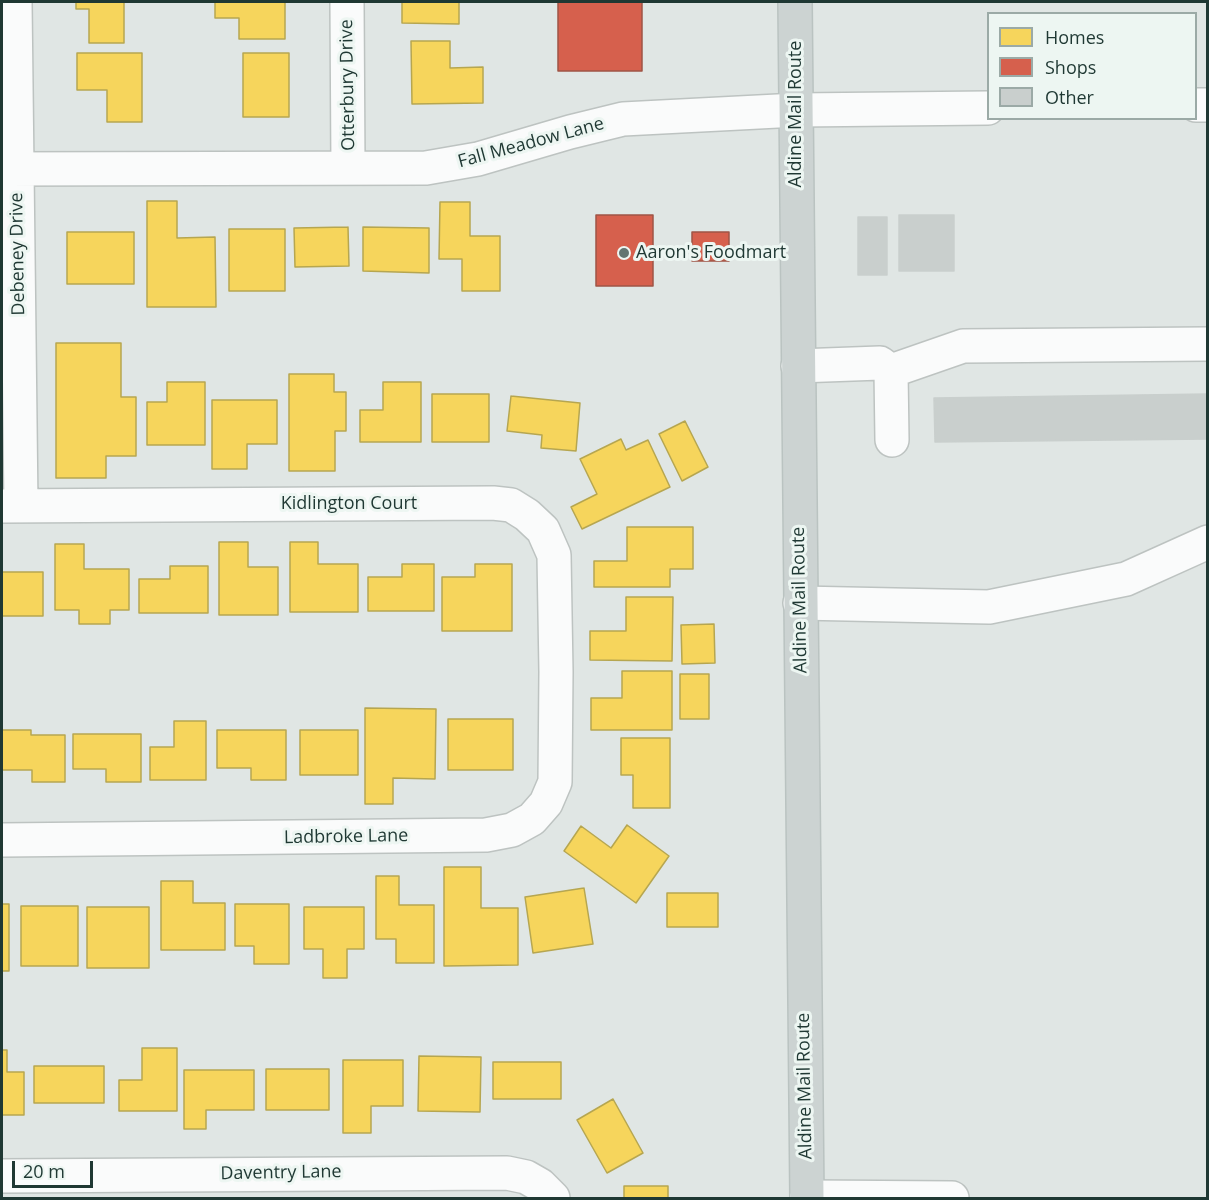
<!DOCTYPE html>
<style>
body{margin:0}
#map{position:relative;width:1209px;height:1200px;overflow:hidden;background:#e0e6e4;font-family:"Open Sans",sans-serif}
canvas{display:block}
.frame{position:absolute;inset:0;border:3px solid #1f3833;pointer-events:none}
.legend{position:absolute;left:987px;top:12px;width:210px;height:108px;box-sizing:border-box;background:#edf6f2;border:2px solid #9baaa6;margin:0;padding:8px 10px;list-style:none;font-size:18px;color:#1f3833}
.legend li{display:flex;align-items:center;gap:12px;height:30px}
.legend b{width:30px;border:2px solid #9baaa6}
.scale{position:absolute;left:12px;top:1161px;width:81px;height:27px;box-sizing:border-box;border:3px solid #1f3833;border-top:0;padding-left:8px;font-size:18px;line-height:21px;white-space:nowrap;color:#1f3833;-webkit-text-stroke:4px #edf6f2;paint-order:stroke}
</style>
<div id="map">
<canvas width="1209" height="1200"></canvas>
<div class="frame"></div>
<ul class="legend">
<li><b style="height:16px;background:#f6d55c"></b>Homes</li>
<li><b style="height:16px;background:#d6604d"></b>Shops</li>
<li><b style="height:16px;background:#c9cfcd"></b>Other</li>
</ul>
<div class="scale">20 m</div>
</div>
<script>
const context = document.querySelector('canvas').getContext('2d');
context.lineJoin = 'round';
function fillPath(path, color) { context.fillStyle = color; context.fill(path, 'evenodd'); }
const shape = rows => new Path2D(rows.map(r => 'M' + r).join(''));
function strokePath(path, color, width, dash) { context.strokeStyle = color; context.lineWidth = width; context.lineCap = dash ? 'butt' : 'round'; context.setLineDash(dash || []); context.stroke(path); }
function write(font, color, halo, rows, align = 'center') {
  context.font = font + ' "Open Sans",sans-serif'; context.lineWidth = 6; context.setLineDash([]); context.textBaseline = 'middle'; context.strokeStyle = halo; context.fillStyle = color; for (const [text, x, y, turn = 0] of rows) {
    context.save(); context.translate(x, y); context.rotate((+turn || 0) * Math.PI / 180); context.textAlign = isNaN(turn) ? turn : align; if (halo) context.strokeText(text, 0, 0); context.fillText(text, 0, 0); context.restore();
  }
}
const homes = shape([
 [76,2,124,2,124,43,89,43,89,9,76,9,76,2],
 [215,2,285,2,285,39,239,39,239,18,215,18,215,2],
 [402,2,474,2,459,2,459,24,402,23,402,2],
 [411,41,450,41,450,68,483,67,483,103,412,104,411,41],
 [77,53,142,53,142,122,107,122,107,90,77,90,77,53],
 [243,53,289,53,289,117,243,117,243,53],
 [147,201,177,201,177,238,215,237,216,307,147,307,147,201],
 [440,202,470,202,470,236,500,236,500,291,462,291,462,259,439,259,440,202],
 [348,227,349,266,295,267,294,228,348,227],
 [363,227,429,228,429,273,363,271,363,227],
 [229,229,285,229,285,291,229,291,229,229],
 [67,232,134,232,134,284,67,284,67,232],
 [56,343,121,343,121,397,136,397,136,456,106,456,106,478,56,478,56,343],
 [289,374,334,374,334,392,346,392,346,431,335,431,335,471,289,471,289,374],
 [167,382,205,382,205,445,147,445,147,402,167,402,167,382],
 [383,382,421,382,421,442,360,442,360,410,383,410,383,382],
 [432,394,489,394,489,442,432,442,432,394],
 [511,396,580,403,576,451,541,448,542,435,507,431,511,396],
 [212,400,277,400,277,444,247,444,247,469,212,469,212,400],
 [685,421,708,467,682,481,659,434,685,421],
 [621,439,626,450,648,440,670,487,582,529,571,507,597,494,580,459,621,439],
 [627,527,693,527,693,569,670,569,670,587,594,587,594,561,627,561,627,527],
 [219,542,248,542,248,567,278,567,278,615,219,615,219,542],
 [290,542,318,542,318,564,358,564,358,612,290,612,290,542],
 [55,544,84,544,84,569,129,569,129,610,110,610,110,624,79,624,79,610,55,610,55,544],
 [402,564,434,564,434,611,368,611,368,577,402,577,402,564],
 [475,564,512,564,512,631,442,631,442,577,475,577,475,564],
 [170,566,208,566,208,613,139,613,139,579,170,579,170,566],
 [2,572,43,572,43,616,2,616,2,572],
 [626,597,673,597,672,661,590,660,590,631,626,631,626,597],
 [714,624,715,663,682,664,681,625,714,624],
 [622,671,672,671,672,730,591,730,591,698,622,698,622,671],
 [680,674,709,674,709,719,680,719,680,674],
 [365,708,436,709,435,779,393,778,393,804,365,804,365,708],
 [448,719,513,719,513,770,448,770,448,719],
 [174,721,206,721,206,780,150,780,150,747,174,747,174,721],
 [2,730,31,730,31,735,65,735,65,782,32,782,32,770,2,770,2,730],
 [217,730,286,730,286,780,251,780,251,768,217,768,217,730],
 [300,730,358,730,358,775,300,775,300,730],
 [73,734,141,734,141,782,106,782,106,769,73,769,73,734],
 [621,738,670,738,670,808,633,808,633,775,621,775,621,738],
 [627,825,669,856,636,903,564,851,581,826,611,848,627,825],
 [444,867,481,867,481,908,518,908,518,965,444,966,444,867],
 [376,876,399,876,399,905,434,905,434,963,396,963,396,939,376,939,376,876],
 [161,881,193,881,193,903,225,903,225,950,161,950,161,881],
 [584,888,593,944,533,953,525,897,584,888],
 [667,893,718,893,718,927,667,927,667,893],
 [2,904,9,904,9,971,2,971,2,904],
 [235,904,289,904,289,964,254,964,254,946,235,946,235,904],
 [21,906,78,906,78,966,21,966,21,906],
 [87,907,149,907,149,968,87,968,87,907],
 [304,907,364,907,364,949,347,949,347,978,323,978,323,949,304,949,304,907],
 [142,1048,177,1048,177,1111,119,1111,119,1080,142,1080,142,1048],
 [2,1050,7,1050,7,1072,24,1072,24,1115,2,1115,2,1050],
 [419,1056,481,1057,480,1112,418,1111,419,1056],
 [343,1060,403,1060,403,1106,371,1106,371,1133,343,1133,343,1060],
 [493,1062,561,1062,561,1099,493,1099,493,1062],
 [34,1066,104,1066,104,1103,34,1103,34,1066],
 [266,1069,329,1069,329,1110,266,1110,266,1069],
 [184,1070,254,1070,254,1110,206,1110,206,1129,184,1129,184,1070],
 [613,1099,643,1153,607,1173,577,1120,613,1099],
 [624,1186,668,1186,668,1198,624,1198,624,1186]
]);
fillPath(homes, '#f6d55c');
strokePath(homes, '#b6a650', 1.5);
const shops = shape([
 [558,2,642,2,642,71,558,71,558,2],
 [596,215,653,215,653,286,596,286,596,215],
 [692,232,729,232,729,261,692,261,692,232]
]);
fillPath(shops, '#d6604d');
strokePath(shops, '#9f5445', 1.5);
const building = shape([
 [899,215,954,215,954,271,899,271,899,215],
 [858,217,887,217,887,275,858,275,858,217],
 [1208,394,1208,439,935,442,934,398,1208,394]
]);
fillPath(building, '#c9cfcd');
strokePath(building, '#c9cfcd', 1.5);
const minor = shape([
 [15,2,21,506],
 [347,2,348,168],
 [1196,105,1208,105],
 [2,169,426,168,478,159,570,132,623,119,797,110,988,108],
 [798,366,880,363,891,371,892,440],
 [891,371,963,346,1208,344],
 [2,506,493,503,511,505,527,515,543,530,554,555,556,672,555,782,546,803,532,819,512,830,486,835,2,840],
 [800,603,989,607,1126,579,1208,542],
 [2,1176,507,1173,526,1177,540,1185,553,1198],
 [807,1197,952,1198]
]);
const major = shape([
 [795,2,807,1198]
]);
strokePath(minor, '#bdc3c1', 36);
strokePath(major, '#bac3c1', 36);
strokePath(minor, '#fafbfb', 33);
strokePath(major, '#ccd3d2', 33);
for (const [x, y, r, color] of [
 [624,253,6,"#637571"]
]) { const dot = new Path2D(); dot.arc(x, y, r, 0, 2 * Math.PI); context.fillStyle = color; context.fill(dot); strokePath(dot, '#edf6f2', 2); }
write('18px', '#1f3833', '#edf6f2', [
 ["Otterbury Drive",348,85,-91],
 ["Aldine Mail Route",796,114,-90],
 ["Fall Meadow Lane",531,143,-15],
 ["Debeney Drive",18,254,-91],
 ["Kidlington Court",349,504],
 ["Aldine Mail Route",800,600,-91],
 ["Ladbroke Lane",346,837,-1],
 ["Aldine Mail Route",805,1086,-91],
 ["Daventry Lane",281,1173,-1]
]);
write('18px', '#1f3833', '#edf6f2', [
 ["Aaron's Foodmart",636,253]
], 'left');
</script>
